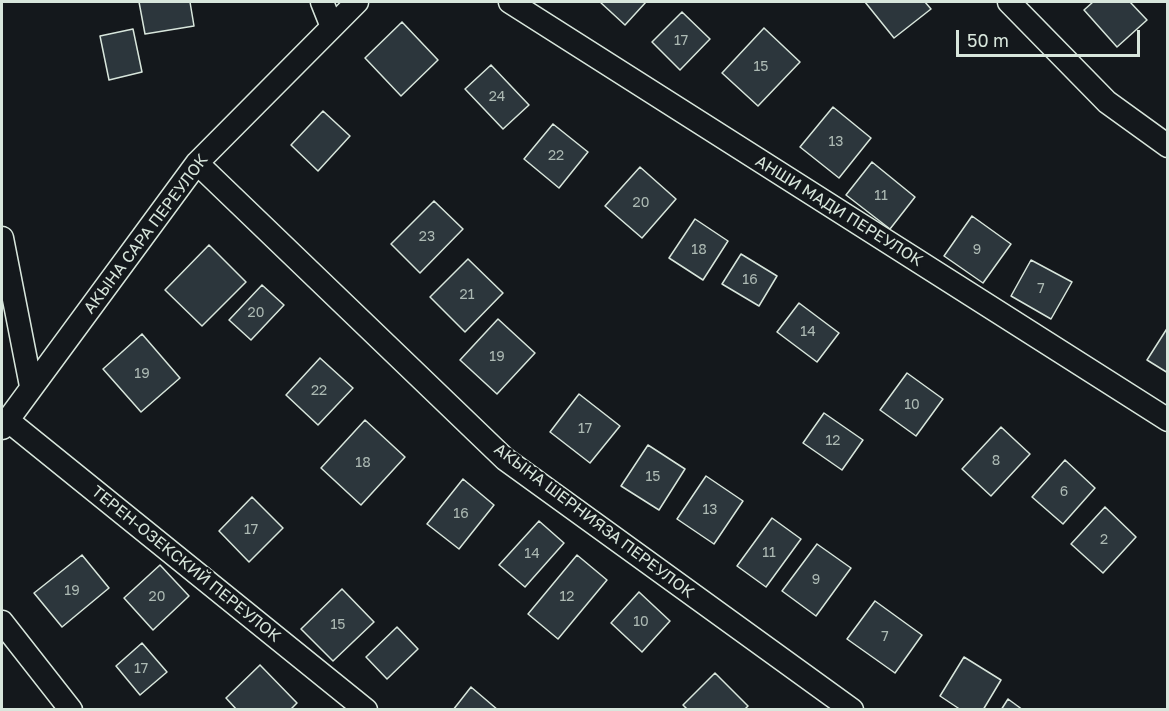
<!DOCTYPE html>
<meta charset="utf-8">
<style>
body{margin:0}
#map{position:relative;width:1169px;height:711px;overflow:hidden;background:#14181c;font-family:"Golos Text",sans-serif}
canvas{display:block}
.frame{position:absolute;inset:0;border:3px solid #d8e6dc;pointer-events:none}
.scale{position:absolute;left:956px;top:30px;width:184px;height:27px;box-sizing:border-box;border:3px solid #d8e6dc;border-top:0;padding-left:8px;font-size:18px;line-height:21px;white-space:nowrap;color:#d8e6dc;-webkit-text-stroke:4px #14181c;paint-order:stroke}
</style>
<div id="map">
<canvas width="1169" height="711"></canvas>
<div class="frame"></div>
<div class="scale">50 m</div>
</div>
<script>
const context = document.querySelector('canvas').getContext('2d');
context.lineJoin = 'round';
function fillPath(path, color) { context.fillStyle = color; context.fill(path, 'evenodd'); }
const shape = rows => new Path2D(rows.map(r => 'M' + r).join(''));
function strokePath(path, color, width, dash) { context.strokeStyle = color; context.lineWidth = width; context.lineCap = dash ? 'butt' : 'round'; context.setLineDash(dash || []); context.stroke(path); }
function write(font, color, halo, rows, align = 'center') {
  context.font = font + ' "Golos Text",sans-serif'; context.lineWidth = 4.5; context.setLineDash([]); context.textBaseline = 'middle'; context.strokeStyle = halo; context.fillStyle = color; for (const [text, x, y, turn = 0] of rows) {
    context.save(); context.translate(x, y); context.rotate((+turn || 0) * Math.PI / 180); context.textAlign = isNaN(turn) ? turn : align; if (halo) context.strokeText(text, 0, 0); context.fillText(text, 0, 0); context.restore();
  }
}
const building = shape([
 [139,2,190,2,194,26,145,34,139,2],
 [600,2,646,2,625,25,600,2],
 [865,2,925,2,931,9,894,38,865,2],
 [1093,2,1130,2,1147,20,1117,47,1084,10,1093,2],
 [682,12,710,39,680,70,652,42,682,12],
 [402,22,438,60,401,96,365,58,402,22],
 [764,28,800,62,758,106,722,73,764,28],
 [133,29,142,72,109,80,100,36,133,29],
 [491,65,529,105,503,129,465,89,491,65],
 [833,107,871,138,839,178,800,147,833,107],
 [323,111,350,136,318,171,291,145,323,111],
 [553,124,588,152,559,188,524,159,553,124],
 [872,162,915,197,890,229,846,195,872,162],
 [640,167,676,199,642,238,605,206,640,167],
 [434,201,463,229,420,273,391,244,434,201],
 [972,216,1011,244,983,283,944,256,972,216],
 [695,219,728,241,703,280,669,258,695,219],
 [209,245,246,282,202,326,165,290,209,245],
 [741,254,777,276,759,306,722,284,741,254],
 [468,259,503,293,465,332,430,297,468,259],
 [1031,260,1072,282,1051,319,1011,296,1031,260],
 [262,285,284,305,251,340,229,320,262,285],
 [799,303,839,333,817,362,777,332,799,303],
 [498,319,535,353,497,394,460,360,498,319],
 [1168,327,1168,373,1147,360,1168,327],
 [142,334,180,378,141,412,103,369,142,334],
 [320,358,353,388,318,425,286,395,320,358],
 [907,373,943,399,916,436,880,410,907,373],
 [579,394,620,426,590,463,550,432,579,394],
 [824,413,863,440,842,470,803,443,824,413],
 [365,420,405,457,361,505,321,468,365,420],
 [1001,427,1030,454,991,496,962,469,1001,427],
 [648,445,685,469,659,510,621,486,648,445],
 [1065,460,1095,488,1063,524,1032,497,1065,460],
 [706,476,743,501,714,544,677,519,706,476],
 [463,479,494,505,459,549,427,524,463,479],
 [252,497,283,528,249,562,219,531,252,497],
 [1105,507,1136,537,1103,573,1071,544,1105,507],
 [772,518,801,539,766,587,737,566,772,518],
 [539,521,564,543,525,587,499,565,539,521],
 [817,544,851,568,816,616,782,591,817,544],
 [82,555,109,588,62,627,34,593,82,555],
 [577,555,607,580,558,639,528,614,577,555],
 [160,565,189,596,153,630,124,598,160,565],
 [342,589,374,622,333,661,301,629,342,589],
 [639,592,670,621,642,652,611,623,639,592],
 [875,601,922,635,895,673,847,639,875,601],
 [397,627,418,649,387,679,366,657,397,627],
 [142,643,167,672,140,695,116,666,142,643],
 [964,657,1001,680,983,710,961,710,940,696,964,657],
 [260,665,297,703,290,710,237,710,226,698,260,665],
 [715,673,748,706,744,710,688,710,683,705,715,673],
 [471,687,498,710,453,710,471,687],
 [1008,699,1023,710,1001,710,1008,699]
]);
fillPath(building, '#2c363c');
strokePath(building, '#d8e6dc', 1.5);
const street = shape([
 [322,2,332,27],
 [510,2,1168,420],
 [1009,2,1107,102,1168,146],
 [197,163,505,459,852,710],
 [2,238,31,386],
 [6,419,366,710],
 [2,428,197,163,357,2],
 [2,622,71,710]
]);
strokePath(street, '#d8e6dc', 25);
strokePath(street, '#14181c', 22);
write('14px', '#adbab4', null, [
 ["17",681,41],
 ["15",761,67],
 ["24",497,97],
 ["13",836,142],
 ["22",556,156],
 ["11",881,196],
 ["20",641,203],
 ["23",427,237],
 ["18",699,250],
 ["9",977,250],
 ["16",750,280],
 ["7",1041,289],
 ["21",467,295],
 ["20",256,313],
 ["14",808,332],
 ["19",497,357],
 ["19",142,374],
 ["22",319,391],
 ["10",912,405],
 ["17",585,429],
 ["12",833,441],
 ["8",996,461],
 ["18",363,463],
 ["15",653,477],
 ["6",1064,492],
 ["13",710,510],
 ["16",461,514],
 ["17",251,530],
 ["2",1104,540],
 ["11",769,553],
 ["14",532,554],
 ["9",816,580],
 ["19",72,591],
 ["20",157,597],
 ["12",567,597],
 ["10",641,622],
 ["15",338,625],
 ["7",885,637],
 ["17",141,669]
]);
write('16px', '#d8e6dc', '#14181c', [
 ["АНШИ МАДИ ПЕРЕУЛОК",839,211,32],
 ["АКЫНА САРА ПЕРЕУЛОК",146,234,-53],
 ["АКЫНА ШЕРНИЯЗА ПЕРЕУЛОК",594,521,37],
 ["ТЕРЕН-ОЗЕКСКИЙ ПЕРЕУЛОК",186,564,39]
]);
</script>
